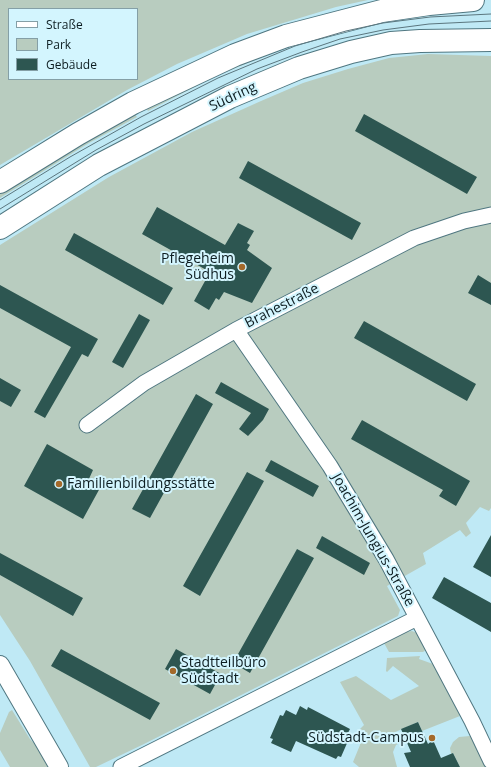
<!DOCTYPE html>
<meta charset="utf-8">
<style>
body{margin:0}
#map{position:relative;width:491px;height:767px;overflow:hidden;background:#bfe9f5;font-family:"Open Sans",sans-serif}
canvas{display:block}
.legend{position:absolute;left:8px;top:8px;width:130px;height:72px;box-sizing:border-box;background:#d3f5fe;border:1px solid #849fa6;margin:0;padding:5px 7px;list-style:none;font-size:12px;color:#0d1d21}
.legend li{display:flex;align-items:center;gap:8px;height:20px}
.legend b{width:20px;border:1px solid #849fa6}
</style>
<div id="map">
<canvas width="491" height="767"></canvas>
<ul class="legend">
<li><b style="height:5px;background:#fff"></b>Straße</li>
<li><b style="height:11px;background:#b8ccbf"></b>Park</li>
<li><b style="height:11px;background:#2d5651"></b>Gebäude</li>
</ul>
</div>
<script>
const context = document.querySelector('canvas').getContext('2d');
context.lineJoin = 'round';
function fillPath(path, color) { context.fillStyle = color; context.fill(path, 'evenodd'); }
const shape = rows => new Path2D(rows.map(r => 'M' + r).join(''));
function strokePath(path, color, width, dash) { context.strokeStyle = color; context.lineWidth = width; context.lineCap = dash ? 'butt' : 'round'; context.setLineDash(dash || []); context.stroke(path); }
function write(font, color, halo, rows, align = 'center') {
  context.font = font + ' "Open Sans",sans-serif'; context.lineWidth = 4; context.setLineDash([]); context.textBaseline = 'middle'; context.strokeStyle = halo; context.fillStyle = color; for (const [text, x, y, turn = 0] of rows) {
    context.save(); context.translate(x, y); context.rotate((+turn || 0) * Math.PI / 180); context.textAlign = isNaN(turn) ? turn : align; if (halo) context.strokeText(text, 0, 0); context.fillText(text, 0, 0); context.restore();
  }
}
fillPath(shape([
 [0,0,368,0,336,7,247,34,177,64,127,90,0,165],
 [9,9,137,9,137,79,9,79],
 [294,44,216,76,148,111,145,106,216,72],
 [428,54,491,56,491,508,489,511,480,507,466,523,471,533,466,537,460,530,423,553,426,564,387,586,400,610,398,616,144,744,96,767,90,767,30,661,0,615,0,245,109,177,192,132,261,101,303,83,348,69,389,58],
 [134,113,137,117,89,143,0,198,0,192],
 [412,631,417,633,426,650,423,652,389,652,384,643,406,632],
 [420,656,419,659,433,664,451,694,460,716,422,731,418,722,393,733,396,739,404,736,406,740,396,745,393,752,397,767,359,767,353,762,360,745,360,729,364,725,340,682,356,676,391,700,419,686,393,666,387,672,386,671,387,658],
 [12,710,30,739,38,747,48,767,10,767,0,750,0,733,9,712],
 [470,736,473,737,486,767,460,767,453,753,451,754,450,748,453,742,459,737]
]), '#b8ccbf');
fillPath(shape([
 [364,114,477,177,467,194,355,131],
 [248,161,361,223,352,240,239,178],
 [157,207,225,245,238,223,254,231,247,243,250,245,247,250,272,268,252,303,224,292,219,300,216,298,209,310,194,301,210,272,142,234],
 [74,233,173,288,163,305,65,250],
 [478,275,491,283,491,305,468,293],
 [0,285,98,339,88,357,82,354,45,418,34,412,71,347,0,308],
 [139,314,150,320,123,368,112,362],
 [364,321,476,384,467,401,354,338],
 [0,378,21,390,11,407,0,401],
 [221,382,269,409,263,420,248,436,239,429,251,413,215,393],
 [196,394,213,404,150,518,132,509],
 [362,420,470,481,456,506,439,496,443,490,351,439],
 [47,444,93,470,88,481,100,488,83,519,24,486],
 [271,460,319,486,313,497,265,471],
 [247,472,264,481,200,596,183,586],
 [491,535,491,577,473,567],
 [322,536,370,563,364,575,316,548],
 [297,549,314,558,250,673,233,663],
 [0,553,83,598,73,616,0,575],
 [444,577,491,603,491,632,432,598],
 [61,649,160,703,150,720,51,666],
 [176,649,221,674,210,694,165,669],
 [300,706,307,710,308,707,350,729,348,733,351,734,341,757,338,756,336,759,296,741,291,752,271,743,273,739,270,738,280,715,283,716,286,710,296,715],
 [418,722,428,744,433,740,441,758,453,753,460,767,410,767,404,753,411,752,401,729]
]), '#2d5651');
const minor = shape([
 [236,330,330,466,386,559,472,721,491,761],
 [87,425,144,383,236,330,414,238,464,221,491,215],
 [121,767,417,618]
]);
const tertiary = shape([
 [0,665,59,767]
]);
const primary = shape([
 [0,182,78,134,133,103,235,55,286,36,382,11,429,4,473,0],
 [0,228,99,165,230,97,299,68,351,52,391,43,420,41,491,40]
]);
strokePath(minor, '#507781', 17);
strokePath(tertiary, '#507781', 20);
strokePath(primary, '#507781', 24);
strokePath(minor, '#fff', 15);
strokePath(tertiary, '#fff', 18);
strokePath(primary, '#fff', 22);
strokePath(shape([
 [0,200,70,157,141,117,218,78,295,46,346,31,383,23,430,17,491,14],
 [0,209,96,150,144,124,257,69,302,52,340,39,383,30,429,24,491,21]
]), '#5b767e', 1);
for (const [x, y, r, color] of [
 [242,267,4,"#a4692a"],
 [59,484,4,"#a4692a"],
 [173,671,4,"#a4692a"],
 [432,738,4,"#a4692a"]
]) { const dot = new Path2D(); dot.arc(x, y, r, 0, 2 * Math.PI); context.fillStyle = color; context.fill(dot); strokePath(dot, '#d3f5fe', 1.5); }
write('14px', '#0d1d21', '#d3f5fe', [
 ["Südring",233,97,-25],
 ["Brahestraße",282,306,-27],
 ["Joachim-Jungius-Straße",373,540,60]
]);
write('14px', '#0d1d21', '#d3f5fe', [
 ["Pflegeheim",234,259],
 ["Südhus",234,275],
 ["Familienbildungsstätte",67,484,"left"],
 ["Stadtteilbüro",181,663,"left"],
 ["Südstadt",181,679,"left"],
 ["Südstadt-Campus",424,738]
], 'right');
</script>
